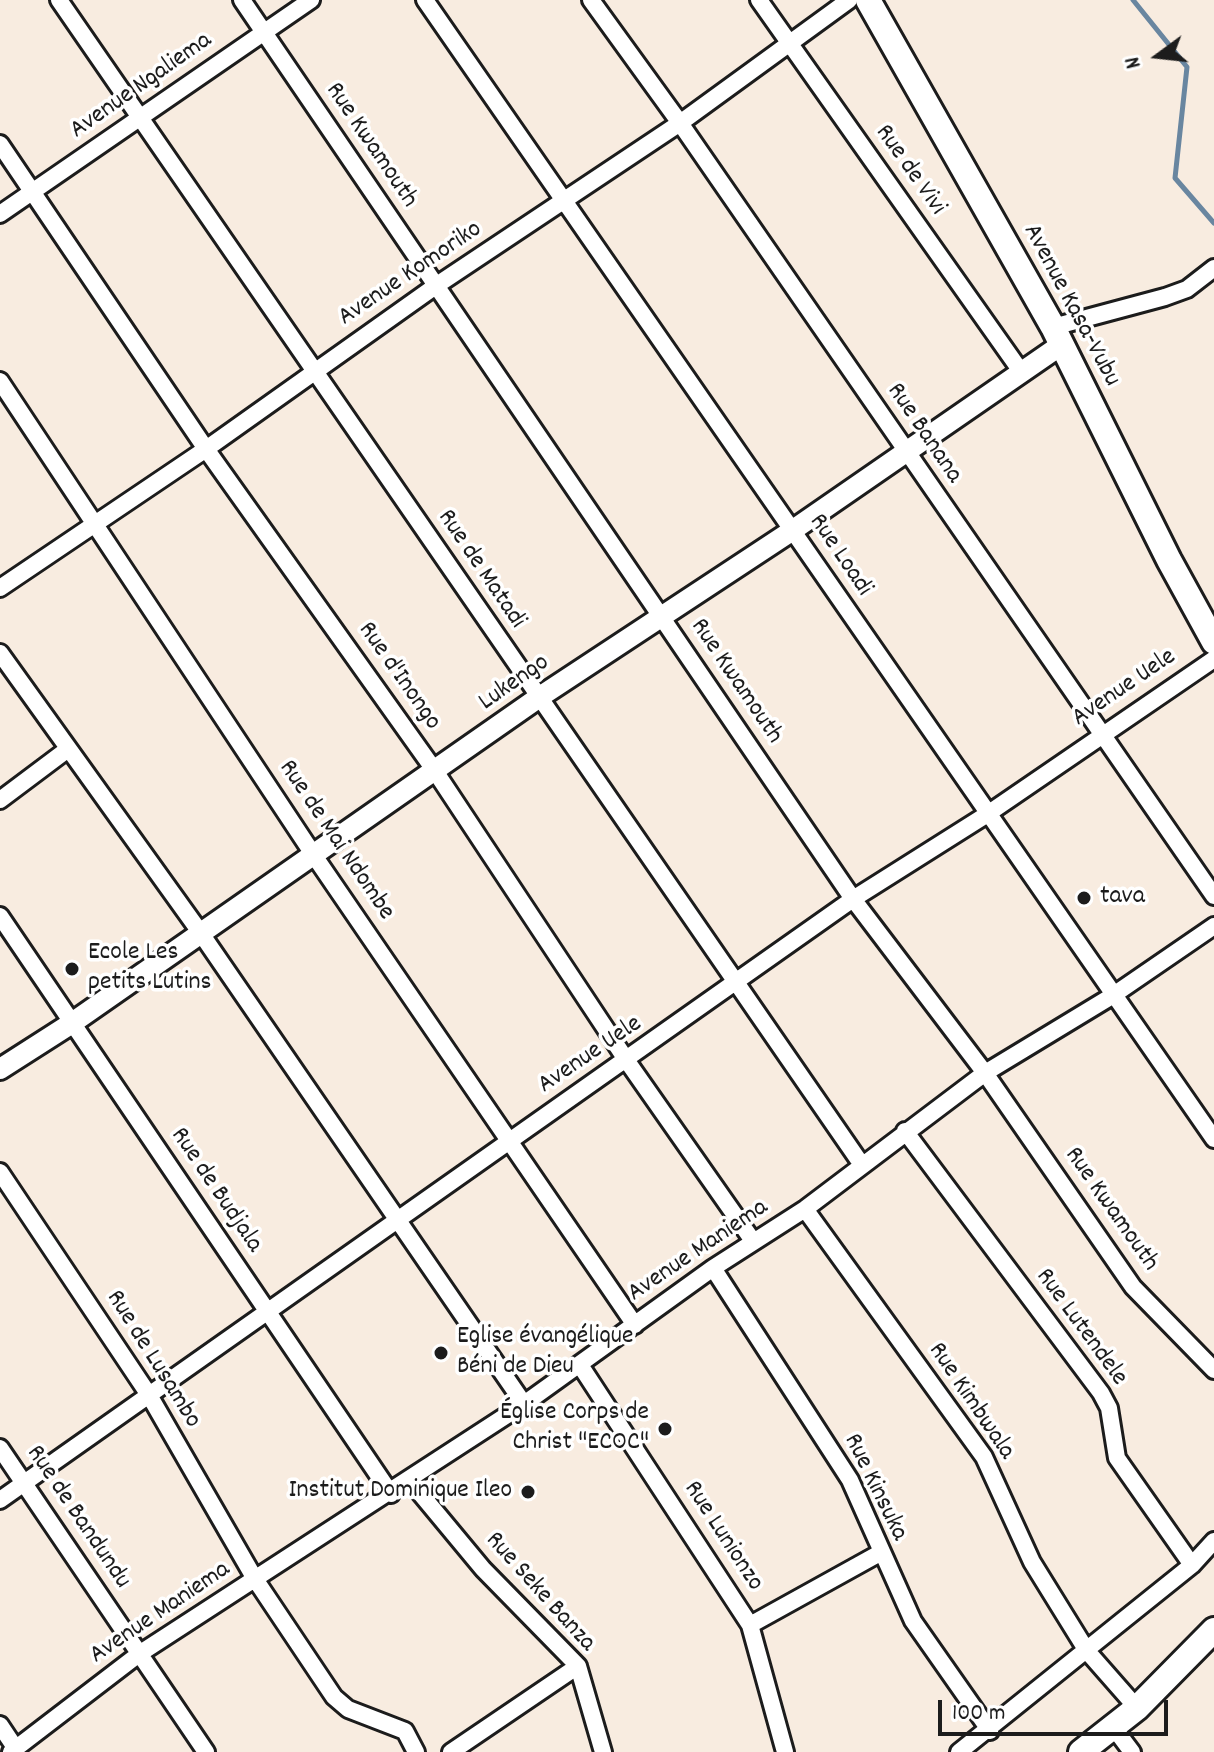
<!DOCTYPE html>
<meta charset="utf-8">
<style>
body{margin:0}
#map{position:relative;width:1214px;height:1752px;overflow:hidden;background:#f8ece0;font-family:Dekko,sans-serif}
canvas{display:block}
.north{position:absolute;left:1118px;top:16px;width:80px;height:80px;-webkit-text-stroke:6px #fff;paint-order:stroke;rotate:255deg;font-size:22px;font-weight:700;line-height:32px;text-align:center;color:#1c1c1c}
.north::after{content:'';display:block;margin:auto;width:28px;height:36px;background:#1c1c1c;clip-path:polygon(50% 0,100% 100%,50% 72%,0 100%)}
.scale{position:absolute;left:938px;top:1700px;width:230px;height:36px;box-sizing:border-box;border:4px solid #1c1c1c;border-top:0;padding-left:10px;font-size:24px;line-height:28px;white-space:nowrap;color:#1c1c1c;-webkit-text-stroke:6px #fff;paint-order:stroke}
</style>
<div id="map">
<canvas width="1214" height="1752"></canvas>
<div class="north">N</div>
<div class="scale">100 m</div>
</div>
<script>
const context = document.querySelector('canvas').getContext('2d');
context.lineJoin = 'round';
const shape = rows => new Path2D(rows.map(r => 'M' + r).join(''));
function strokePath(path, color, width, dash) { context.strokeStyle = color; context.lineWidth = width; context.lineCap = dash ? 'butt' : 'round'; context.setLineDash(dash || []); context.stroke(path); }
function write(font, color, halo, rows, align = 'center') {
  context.font = font + ' Dekko,sans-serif'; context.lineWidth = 7; context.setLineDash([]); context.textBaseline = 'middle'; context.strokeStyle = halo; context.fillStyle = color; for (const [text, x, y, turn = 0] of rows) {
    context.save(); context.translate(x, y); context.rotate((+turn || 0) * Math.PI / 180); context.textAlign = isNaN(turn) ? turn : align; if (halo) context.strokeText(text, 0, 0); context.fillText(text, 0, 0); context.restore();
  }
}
strokePath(shape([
 [1133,0,1187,67,1175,178,1214,223]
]), '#6986a0', 5);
const minor = shape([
 [59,0,862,1165],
 [242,0,853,899,985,1073,1133,1287,1214,1370],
 [425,0,1214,1139],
 [591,0,680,123,1214,896],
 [759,0,1020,370],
 [0,144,206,449,435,771,627,1061,753,1241],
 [0,214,311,0],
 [1053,327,1165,297,1187,289,1214,268],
 [0,381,313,854,635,1325],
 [0,588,206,449,437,285,680,123,849,0],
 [0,653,200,932,524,1404],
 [0,800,68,749],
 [0,916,391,1494],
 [905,1131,1101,1393,1109,1408,1117,1458,1192,1565],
 [0,1172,149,1395,255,1579,334,1697,348,1709,405,1731,416,1752],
 [805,1209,984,1457,1032,1562,1087,1651,1137,1708],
 [713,1268,850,1480,913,1621,990,1731],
 [580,1365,750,1625,785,1752],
 [0,1448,206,1752],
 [410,1481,483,1569,578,1666,603,1752],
 [0,1500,853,899,986,815,1214,659],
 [750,1625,880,1553],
 [1111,1724,1132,1752],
 [0,1725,16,1749],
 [11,1752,139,1654,524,1404,713,1268,805,1209,985,1073,1112,996,1214,926],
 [451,1752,578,1666],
 [959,1752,1192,1565,1214,1541]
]);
const tertiary = shape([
 [0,1069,72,1023,538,698,793,530,1061,345]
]);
const primary = shape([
 [868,0,1053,327,1169,560,1214,642],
 [1081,1752,1137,1708,1214,1630]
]);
strokePath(minor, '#1c1c1c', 22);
strokePath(tertiary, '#1c1c1c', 26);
strokePath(primary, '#1c1c1c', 30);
strokePath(minor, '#fff', 16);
strokePath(tertiary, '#fff', 20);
strokePath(primary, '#fff', 24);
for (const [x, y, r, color] of [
 [1084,898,8,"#1c1c1c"],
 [72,969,8,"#1c1c1c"],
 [441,1353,8,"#1c1c1c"],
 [665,1429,8,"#1c1c1c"],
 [528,1492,8,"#1c1c1c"]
]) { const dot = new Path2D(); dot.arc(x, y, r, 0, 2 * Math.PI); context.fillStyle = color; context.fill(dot); strokePath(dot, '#fff', 3); }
write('26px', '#1c1c1c', '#fff', [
 ["Avenue Ngaliema",142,87,-35],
 ["Rue Kwamouth",370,146,56],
 ["Rue de Vivi",909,171,55],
 ["Avenue Komoriko",411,275,-34],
 ["Avenue Kasa-Vubu",1070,306,62],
 ["Rue Banana",923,434,56],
 ["Rue Loadi",839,556,56],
 ["Rue de Matadi",480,570,56],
 ["Rue d'Inongo",398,677,55],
 ["Rue Kwamouth",735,682,56],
 ["Lukengo",515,684,-35],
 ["Avenue Uele",1125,689,-34],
 ["Rue de Mai Ndombe",335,841,56],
 ["Avenue Uele",591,1056,-34],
 ["Rue de Budjala",215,1191,56],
 ["Rue Kwamouth",1110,1210,55],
 ["Avenue Maniema",699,1252,-34],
 ["Rue Lutendele",1080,1328,54],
 ["Rue de Lusambo",152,1360,58],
 ["Rue Kimbwala",970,1402,56],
 ["Rue Kinsuka",874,1488,64],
 ["Rue de Bandundu",77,1518,56],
 ["Rue Lunionzo",722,1537,57],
 ["Rue Seke Banza",539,1593,48],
 ["Avenue Maniema",161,1614,-34]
]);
write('26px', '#1c1c1c', '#fff', [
 ["tava",1100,898],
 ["Ecole Les",88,954],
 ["petits Lutins",88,984],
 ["Eglise évangélique",457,1338],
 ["Béni de Dieu",457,1368],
 ["Église Corps de",649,1414,"right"],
 ["Christ \"ECOC\"",649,1444,"right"],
 ["Institut Dominique Ileo",512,1492,"right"]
], 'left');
</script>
